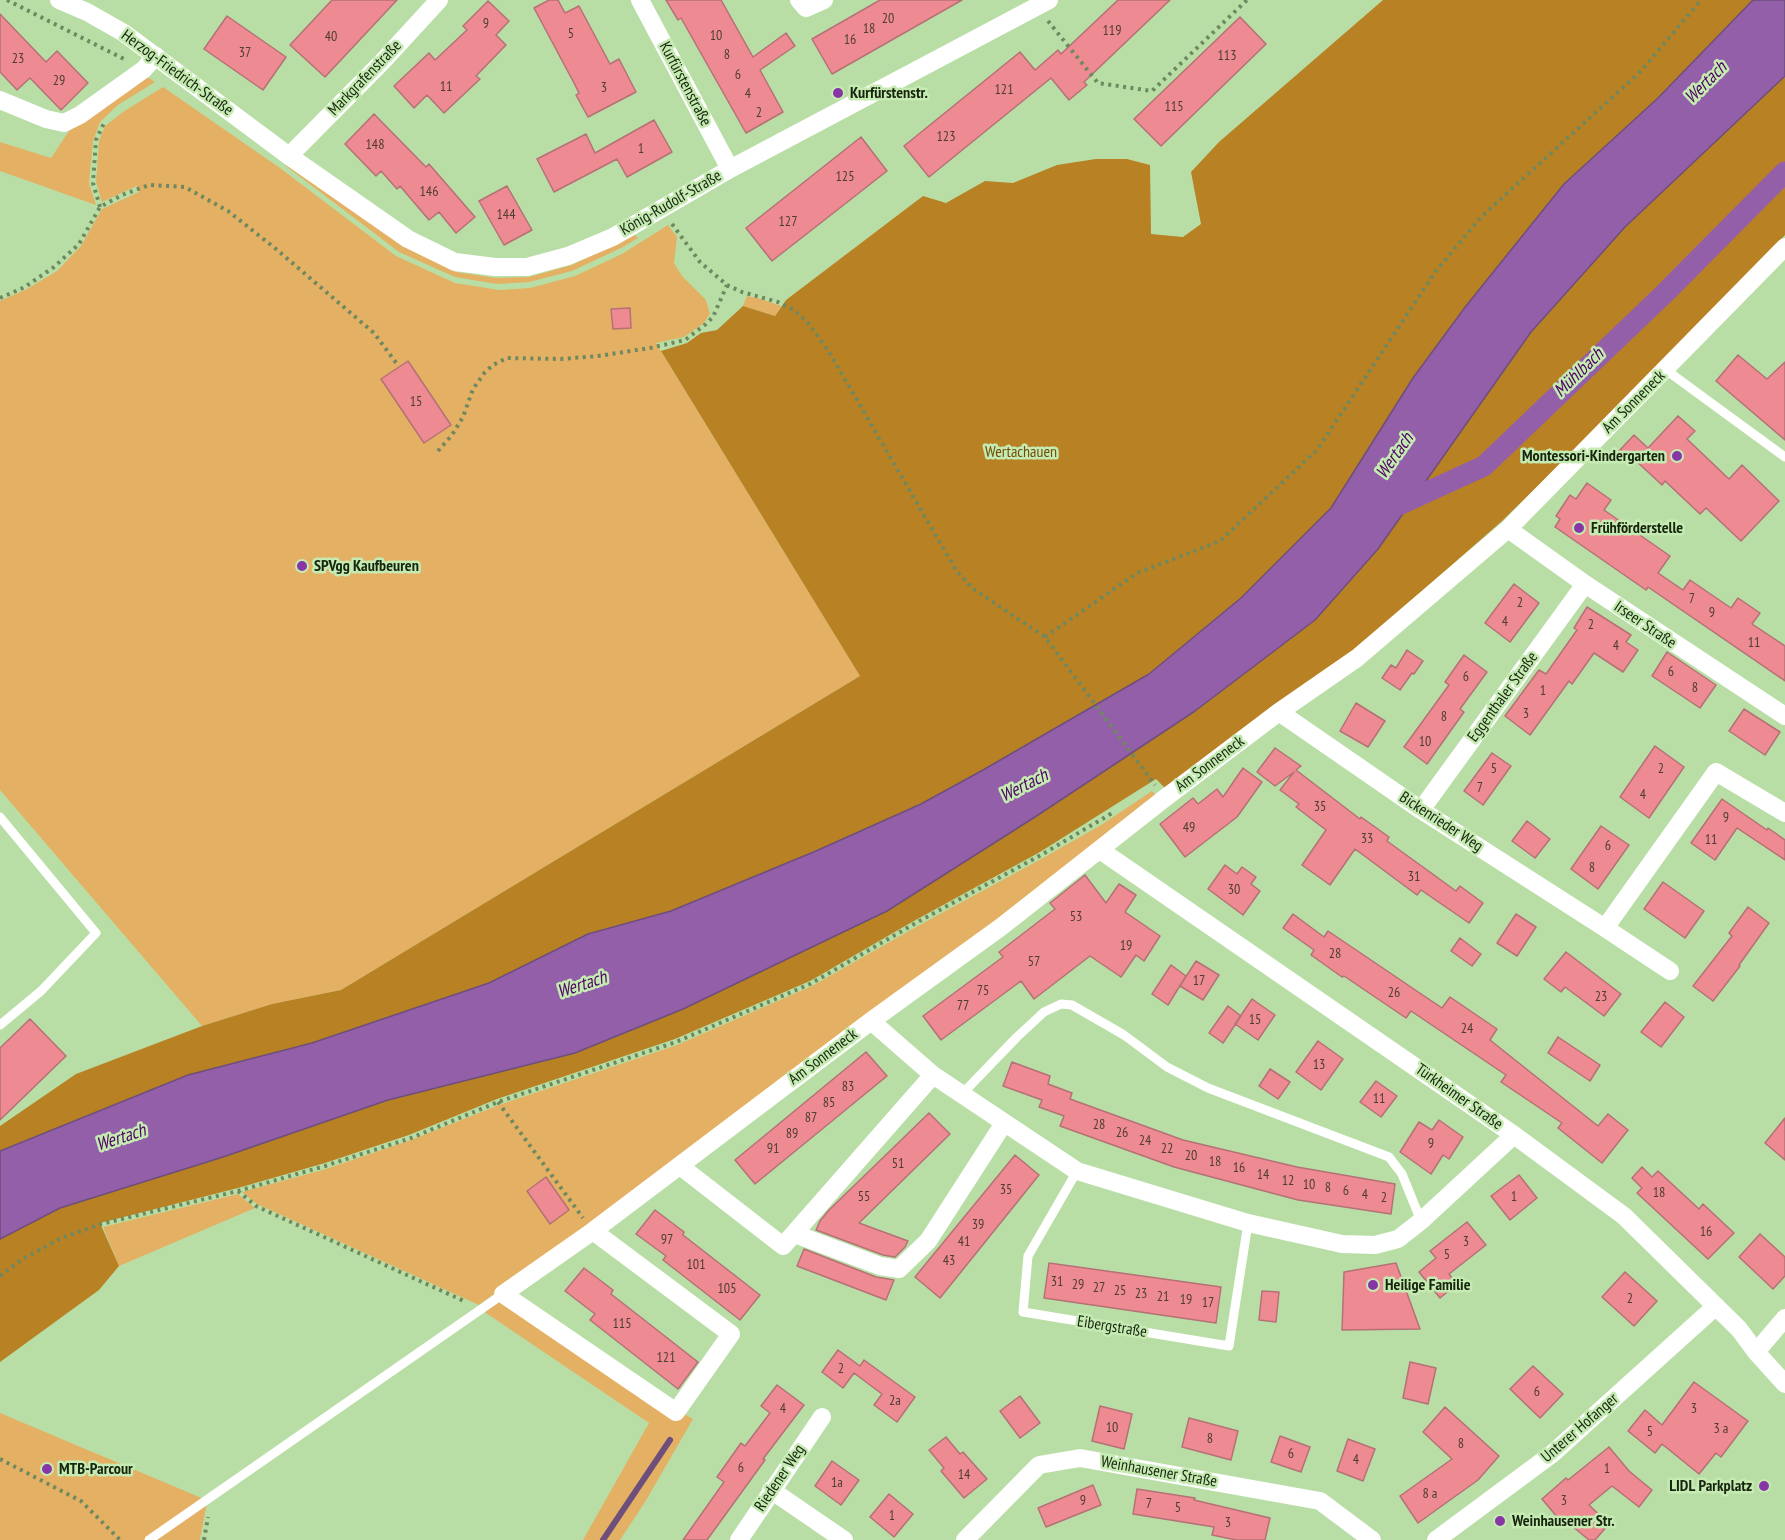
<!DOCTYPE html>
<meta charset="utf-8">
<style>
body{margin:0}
canvas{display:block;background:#b8dea5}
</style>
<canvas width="1785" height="1540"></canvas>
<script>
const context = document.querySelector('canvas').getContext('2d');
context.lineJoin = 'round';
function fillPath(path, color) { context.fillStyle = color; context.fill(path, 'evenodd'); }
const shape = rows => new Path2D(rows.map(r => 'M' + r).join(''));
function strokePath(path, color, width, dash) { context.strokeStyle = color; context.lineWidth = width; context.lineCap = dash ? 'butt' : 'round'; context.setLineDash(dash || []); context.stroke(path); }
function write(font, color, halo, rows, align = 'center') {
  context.font = font + ' "PT Sans Narrow",sans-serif'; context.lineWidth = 5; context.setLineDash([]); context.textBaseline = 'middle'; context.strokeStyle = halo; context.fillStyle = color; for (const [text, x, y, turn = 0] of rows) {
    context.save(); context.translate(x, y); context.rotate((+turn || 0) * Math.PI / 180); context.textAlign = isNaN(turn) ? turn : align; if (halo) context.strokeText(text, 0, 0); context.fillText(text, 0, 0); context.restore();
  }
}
fillPath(shape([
 [144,75,155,82,118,105,100,122,93,141,89,183,96,205,0,171,0,142,51,158,73,125],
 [163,87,280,168,396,256,455,283,499,290,530,288,575,276,622,254,668,225,677,237,674,263,682,276,706,300,710,314,704,323,684,337,656,343,860,676,341,990,272,1004,202,1026,0,790,0,301,27,289,57,271,81,246,102,209,139,192,137,186,102,202,96,182,99,141,105,126,123,112],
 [288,161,402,246,456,272,496,278,529,277,572,265,635,235,638,238,621,248,572,271,529,282,497,284,455,277,399,252,286,166],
 [747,296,761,299,781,306,775,316,743,306],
 [1152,791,1159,799,479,1305,257,1204,242,1192,326,1169,411,1140,499,1105,677,1045,812,986,916,927,1043,858,1101,825],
 [238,1194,255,1208,119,1266,103,1227],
 [503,1297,678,1420,684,1414,693,1419,645,1502,620,1540,583,1540,649,1423,483,1311],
 [0,1413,204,1499,207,1502,200,1540,0,1540]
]), '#e4b063');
fillPath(shape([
 [1383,0,1753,0,1658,98,1564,184,1466,306,1413,378,1331,508,1241,598,1149,674,983,770,921,804,816,851,671,911,588,934,489,983,312,1043,188,1075,0,1151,0,1126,76,1074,202,1026,272,1004,341,990,860,676,661,351,687,343,701,333,717,330,743,306,775,316,786,300,923,196,946,203,985,181,1013,183,1057,165,1096,159,1127,159,1150,165,1151,234,1183,237,1201,224,1191,172,1219,142],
 [1785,76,1785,235,1661,365,1502,521,1351,653,1165,788,1156,779,1040,852,912,922,810,981,675,1039,497,1099,409,1135,325,1163,238,1188,100,1223,119,1266,99,1290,0,1362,0,1239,60,1208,223,1157,388,1100,575,1053,683,1009,887,911,1195,711,1315,620,1378,549,1531,332,1625,227]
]), '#b88124');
const water = shape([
 [1753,0,1785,0,1785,76,1625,227,1531,332,1378,549,1315,620,1195,711,1035,817,887,911,683,1009,575,1053,388,1100,223,1157,60,1208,0,1239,0,1151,188,1075,312,1043,489,983,588,934,671,911,816,851,921,804,983,770,1149,674,1241,598,1331,508,1413,378,1466,306,1564,184,1658,98,1753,0]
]);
fillPath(water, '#935fa9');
strokePath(water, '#6e4e7b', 1.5);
strokePath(shape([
 [603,1540,670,1440]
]), '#6e4e7b', 6);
strokePath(shape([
 [1390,509,1484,466,1665,293,1785,172]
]), '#935fa9', 21);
const building = shape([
 [332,0,397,0,325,77,290,45,332,0],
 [549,0,558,0,565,13,579,6,610,64,619,59,636,92,588,117,576,95,579,93,574,83,534,8,549,0],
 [666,0,721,0,753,57,786,33,795,46,760,70,783,112,746,133,681,18,678,20,666,0],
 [880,0,962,0,832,74,812,39,880,0],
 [1118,0,1170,0,1084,82,1087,85,1069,100,1051,78,929,177,904,146,1020,52,1035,70,1058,50,1061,54,1118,0],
 [488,1,509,21,496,35,506,45,476,76,480,79,444,113,427,95,414,108,394,86,429,53,435,60,467,30,463,26,488,1],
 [0,14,46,62,57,51,88,83,61,110,30,78,17,90,0,72,0,14],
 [227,16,286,57,263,90,204,49,227,16],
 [1240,17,1266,44,1161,146,1134,119,1240,17],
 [374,114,426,167,429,164,475,217,456,233,439,212,429,220,400,186,397,189,381,171,376,176,345,144,374,114],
 [654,120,672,152,627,177,617,159,554,192,537,159,586,134,595,153,654,120],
 [861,137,887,171,772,261,746,228,861,137],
 [507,186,532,230,504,245,479,201,507,186],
 [630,308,631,328,613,329,611,309,630,308],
 [1738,355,1767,379,1785,362,1785,440,1716,381,1738,355],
 [408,361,451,425,424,443,381,379,408,361],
 [1678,416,1695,431,1687,439,1729,479,1742,465,1779,501,1741,541,1706,508,1700,514,1665,481,1662,485,1634,459,1631,462,1619,451,1634,435,1648,448,1678,416],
 [1587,483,1611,500,1604,510,1670,556,1658,573,1683,590,1690,580,1731,608,1738,598,1760,613,1752,624,1785,646,1785,681,1648,587,1646,590,1555,527,1560,519,1556,516,1570,495,1576,499,1587,483],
 [1514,584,1539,603,1510,642,1485,623,1514,584],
 [1587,607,1631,635,1626,642,1638,650,1623,672,1594,653,1572,684,1569,681,1530,735,1505,716,1539,670,1546,674,1577,630,1574,628,1587,607],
 [1407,650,1423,661,1414,674,1412,673,1400,690,1382,678,1391,665,1396,668,1407,650],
 [1667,652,1716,685,1700,708,1652,676,1667,652],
 [1464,655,1487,672,1460,709,1464,712,1427,764,1404,747,1449,685,1445,682,1464,655],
 [1356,703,1385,721,1368,747,1340,731,1356,703],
 [1744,709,1780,732,1765,755,1729,731,1744,709],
 [1655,746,1684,767,1649,818,1620,797,1655,746],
 [1275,748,1301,766,1296,770,1360,819,1361,817,1389,837,1387,841,1456,891,1460,886,1483,903,1469,923,1421,890,1417,895,1355,849,1330,885,1302,865,1326,830,1296,807,1299,804,1280,790,1294,772,1275,786,1257,772,1275,748],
 [1492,753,1511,766,1483,805,1464,791,1492,753],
 [1243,768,1262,782,1237,817,1185,857,1160,824,1193,798,1198,804,1217,789,1223,797,1243,768],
 [1722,799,1767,830,1768,828,1785,840,1785,860,1737,828,1715,860,1691,843,1722,799],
 [1527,821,1550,839,1535,858,1512,841,1527,821],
 [1601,826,1629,845,1598,889,1571,869,1601,826],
 [1225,865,1237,874,1242,867,1256,877,1251,884,1260,891,1243,915,1208,889,1225,865],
 [1085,875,1106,903,1119,884,1136,895,1125,912,1160,936,1144,961,1136,955,1121,977,1090,956,1034,999,1021,981,941,1040,923,1016,1003,957,999,952,1055,909,1050,903,1085,875],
 [1663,882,1704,911,1685,938,1644,909,1663,882],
 [1748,907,1769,923,1739,965,1740,966,1713,1001,1693,986,1732,936,1729,933,1748,907],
 [1293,914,1324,937,1328,931,1442,1008,1450,997,1497,1029,1490,1040,1598,1126,1608,1114,1628,1130,1602,1163,1558,1128,1562,1123,1501,1082,1506,1075,1411,1011,1406,1018,1344,976,1342,977,1311,955,1314,950,1283,928,1293,914],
 [1516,914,1536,927,1517,956,1497,943,1516,914],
 [1460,938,1481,954,1472,966,1451,951,1460,938],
 [1566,952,1621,994,1604,1016,1565,987,1561,992,1544,979,1566,952],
 [1196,961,1219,975,1203,1000,1180,986,1196,961],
 [1171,965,1186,976,1168,1005,1152,994,1171,965],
 [1252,999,1275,1015,1258,1040,1235,1024,1252,999],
 [1665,1002,1684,1017,1661,1047,1641,1032,1665,1002],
 [1228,1006,1241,1016,1223,1043,1209,1033,1228,1006],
 [30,1019,66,1056,0,1120,0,1048,30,1019],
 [1558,1037,1600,1065,1590,1081,1548,1053,1558,1037],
 [1318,1041,1343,1059,1321,1090,1296,1072,1318,1041],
 [866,1052,887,1076,755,1184,735,1160,866,1052],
 [1012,1062,1050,1076,1048,1084,1072,1093,1070,1099,1183,1140,1297,1167,1395,1184,1391,1214,1298,1200,1174,1167,1060,1126,1064,1116,1039,1107,1042,1100,1003,1086,1012,1062],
 [1270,1069,1290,1082,1278,1099,1259,1086,1270,1069],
 [1376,1081,1397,1096,1381,1117,1360,1102,1376,1081],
 [929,1113,950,1134,859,1223,908,1241,905,1247,895,1257,883,1255,816,1230,820,1221,829,1210,929,1113],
 [1785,1118,1785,1160,1765,1143,1785,1118],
 [1439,1120,1463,1137,1449,1159,1443,1155,1431,1174,1400,1152,1419,1122,1432,1130,1439,1120],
 [1015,1155,1039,1175,940,1298,915,1277,1015,1155],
 [1642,1167,1652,1177,1658,1171,1699,1209,1703,1204,1734,1233,1708,1259,1637,1193,1642,1188,1632,1178,1642,1167],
 [1519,1175,1537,1198,1510,1220,1491,1196,1519,1175],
 [546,1177,569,1210,550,1224,527,1191,546,1177],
 [655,1210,684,1232,683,1235,760,1295,740,1320,663,1260,666,1256,636,1234,655,1210],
 [1467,1222,1486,1245,1449,1274,1457,1284,1440,1298,1419,1272,1436,1258,1430,1251,1467,1222],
 [1760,1234,1785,1257,1785,1276,1773,1289,1739,1257,1760,1234],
 [804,1249,876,1277,894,1280,886,1300,797,1266,804,1249],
 [1049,1263,1221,1287,1216,1323,1044,1298,1049,1263],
 [1396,1263,1420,1329,1342,1330,1344,1272,1396,1263],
 [584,1268,613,1290,611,1294,698,1362,678,1389,590,1320,595,1314,565,1291,584,1268],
 [1625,1272,1657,1301,1634,1326,1602,1297,1625,1272],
 [1262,1291,1279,1292,1276,1322,1259,1320,1262,1291],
 [838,1350,860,1366,864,1360,915,1397,897,1422,874,1405,882,1394,854,1373,843,1388,822,1372,838,1350],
 [1410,1362,1436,1368,1428,1404,1403,1398,1410,1362],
 [1533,1366,1563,1394,1540,1418,1510,1389,1533,1366],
 [1694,1382,1748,1421,1721,1457,1716,1453,1699,1474,1662,1444,1655,1453,1628,1431,1645,1410,1662,1425,1694,1382],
 [777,1385,804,1405,763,1459,765,1460,707,1540,683,1540,724,1482,717,1477,741,1443,745,1446,770,1413,761,1406,777,1385],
 [1020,1396,1040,1423,1020,1438,1000,1411,1020,1396],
 [1100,1406,1132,1414,1124,1449,1092,1441,1100,1406],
 [1445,1407,1499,1456,1478,1480,1418,1523,1400,1496,1452,1459,1423,1432,1445,1407],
 [1189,1418,1238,1431,1231,1460,1182,1447,1189,1418],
 [1280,1436,1310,1447,1301,1472,1271,1462,1280,1436],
 [946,1437,960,1454,963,1452,987,1479,964,1498,941,1471,944,1468,929,1450,946,1437],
 [1348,1439,1375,1449,1363,1481,1337,1471,1348,1439],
 [1609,1447,1629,1471,1652,1490,1639,1507,1612,1486,1589,1505,1609,1524,1595,1540,1589,1540,1566,1521,1563,1524,1542,1499,1566,1478,1568,1480,1609,1447],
 [832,1461,859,1480,841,1505,815,1486,832,1461],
 [1093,1485,1101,1505,1046,1527,1038,1508,1093,1485],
 [1137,1489,1195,1498,1194,1500,1270,1518,1265,1540,1236,1540,1212,1535,1214,1527,1133,1514,1137,1489],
 [889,1494,913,1514,894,1537,870,1517,889,1494]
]);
fillPath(building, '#ee8a92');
strokePath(building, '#b57176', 1.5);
strokePath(shape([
 [7,0,126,60],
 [1048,21,1098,83,1152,91,1247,0],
 [100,207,93,183,96,140,105,121],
 [672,224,700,262,727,285,742,292,778,302,794,310,809,324,829,352,956,570,972,588,1045,637,1155,785],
 [0,298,25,287,54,267,79,244,100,207,122,195,149,185,185,187,228,211,276,249,374,333,397,364],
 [438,451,452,435,463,417,473,389,485,372,493,365,507,358,561,359,598,356,650,348,685,340,706,324,713,317,727,285],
 [1045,637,1137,573,1220,541,1317,450,1436,271,1481,217,1640,72,1701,0],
 [498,1102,583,1218],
 [238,1191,256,1206,466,1302],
 [0,1276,21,1260,61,1238,101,1224,238,1191,325,1166,411,1138,498,1102,676,1042,810,984,914,924,1041,855,1114,812],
 [0,1459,81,1501,120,1540],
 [204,1540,208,1517]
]), '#6e8960', 4, [3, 4.5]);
strokePath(shape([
 [1666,370,1785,457],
 [0,817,96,933,41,991,0,1025],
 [961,1095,1017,1037,1044,1012,1061,1004,1072,1005,1124,1035,1167,1067,1208,1088,1389,1157,1402,1174,1421,1221],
 [1077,1171,1028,1256,1023,1312,1229,1346,1248,1223],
 [149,1540,503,1294]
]), '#fff', 9);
strokePath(shape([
 [59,0,87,12,124,33,289,156,408,239,455,262,495,267,527,267,568,256,613,237,730,169,1049,0],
 [640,0,730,169],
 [799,0,806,8,824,0],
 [0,100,46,119,64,123,80,115,143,70,156,56],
 [289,156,383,61,439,0],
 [1508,529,1585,584,1785,716],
 [1279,712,1421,810,1605,928,1716,772,1785,813],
 [1421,810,1585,584],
 [1100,850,1514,1135,1624,1216,1739,1329,1756,1352,1785,1384],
 [1605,928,1670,971],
 [871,1021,933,1075,1077,1171,1248,1223,1342,1244,1375,1245,1398,1239,1421,1221,1514,1135],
 [680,1166,783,1246,933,1075],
 [593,1231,731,1334,676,1412,503,1294,593,1231,871,1021,1001,927,1165,798,1279,712,1357,658,1508,529,1785,247],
 [795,1234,880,1266,899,1269,928,1241,1004,1123],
 [1756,1352,1785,1318],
 [771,1490,844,1540],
 [739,1540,822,1417],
 [965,1540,1039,1465,1080,1458,1320,1501,1372,1540],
 [1436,1540,1552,1454,1716,1306]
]), '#fff', 18);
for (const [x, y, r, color] of [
 [838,93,6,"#8736a6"],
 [1677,456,6,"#8736a6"],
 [1579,528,6,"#8736a6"],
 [302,566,6,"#8736a6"],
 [1373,1285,6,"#8736a6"],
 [47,1469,6,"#8736a6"],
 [1764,1486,6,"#8736a6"],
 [1500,1521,6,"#8736a6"]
]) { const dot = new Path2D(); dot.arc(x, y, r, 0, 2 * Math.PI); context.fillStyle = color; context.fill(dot); strokePath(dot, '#c5ebb2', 2); }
write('14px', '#4d3e30', null, [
 ["20",888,19],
 ["9",486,24],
 ["18",869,29],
 ["119",1112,31],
 ["5",571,34],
 ["10",716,36],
 ["40",331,37],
 ["16",850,40],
 ["37",245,53],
 ["8",727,55],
 ["113",1227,56],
 ["23",18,59],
 ["6",738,75],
 ["29",59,81],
 ["11",446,87],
 ["3",604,88],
 ["121",1004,90],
 ["4",748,94],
 ["115",1174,107],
 ["2",759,113],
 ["123",946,137],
 ["148",375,145],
 ["1",641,149],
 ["125",845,177],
 ["146",429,192],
 ["144",506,215],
 ["127",788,222],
 ["15",416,402],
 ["7",1692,599],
 ["2",1520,603],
 ["9",1712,613],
 ["4",1505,622],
 ["2",1591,625],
 ["11",1754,643],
 ["4",1616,646],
 ["6",1671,672],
 ["6",1466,677],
 ["8",1695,688],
 ["1",1543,691],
 ["3",1526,714],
 ["8",1444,717],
 ["10",1425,742],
 ["5",1494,769],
 ["2",1661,769],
 ["7",1480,788],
 ["4",1643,795],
 ["35",1320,807],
 ["9",1726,818],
 ["49",1189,828],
 ["33",1367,839],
 ["11",1711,840],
 ["6",1608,846],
 ["8",1592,868],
 ["31",1414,877],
 ["30",1234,890],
 ["53",1076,917],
 ["19",1126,946],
 ["28",1335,954],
 ["57",1034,962],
 ["17",1199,981],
 ["75",983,991],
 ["26",1394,993],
 ["23",1601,997],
 ["77",963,1006],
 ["15",1255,1020],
 ["24",1467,1029],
 ["13",1319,1065],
 ["83",848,1087],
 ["11",1379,1099],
 ["85",829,1103],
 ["87",811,1118],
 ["28",1099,1125],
 ["26",1122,1133],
 ["89",792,1134],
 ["24",1145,1141],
 ["9",1431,1144],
 ["91",773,1149],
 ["22",1167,1149],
 ["20",1191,1156],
 ["18",1215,1162],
 ["51",898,1164],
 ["16",1239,1168],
 ["14",1263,1175],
 ["12",1288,1181],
 ["10",1309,1185],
 ["8",1328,1188],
 ["35",1006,1190],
 ["6",1346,1191],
 ["18",1659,1193],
 ["4",1365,1195],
 ["55",864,1197],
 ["1",1514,1197],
 ["2",1384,1198],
 ["39",978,1225],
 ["16",1706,1232],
 ["97",667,1240],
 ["41",964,1242],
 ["3",1466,1242],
 ["5",1447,1255],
 ["43",949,1261],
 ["101",696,1265],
 ["31",1057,1282],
 ["29",1078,1285],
 ["27",1099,1288],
 ["105",727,1289],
 ["25",1120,1291],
 ["23",1141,1294],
 ["21",1163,1297],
 ["2",1630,1299],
 ["19",1186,1300],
 ["17",1208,1303],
 ["115",622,1324],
 ["121",666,1358],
 ["2",841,1369],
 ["6",1537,1392],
 ["2a",895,1401],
 ["4",783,1409],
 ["3",1694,1409],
 ["10",1112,1428],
 ["3 a",1721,1429],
 ["5",1650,1432],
 ["8",1210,1439],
 ["8",1461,1444],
 ["6",1291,1454],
 ["4",1356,1460],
 ["6",741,1468],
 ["1",1607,1469],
 ["14",964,1475],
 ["1a",837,1483],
 ["8 a",1430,1494],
 ["9",1083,1501],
 ["3",1564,1501],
 ["7",1149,1504],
 ["5",1178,1508],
 ["1",892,1516],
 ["3",1228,1523]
]);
write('16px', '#17250f', '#c5ebb2', [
 ["Herzog-Friedrich-Straße",177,73,36],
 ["Markgrafenstraße",365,78,-46],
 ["Kurfürstenstraße",685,84,62],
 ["König-Rudolf-Straße",671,203,-30],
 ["Am Sonneneck",1634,402,-45],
 ["Irseer Straße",1645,625,34],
 ["Eggenthaler Straße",1503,697,-54],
 ["Am Sonneneck",1210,764,-37],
 ["Bickenrieder Weg",1441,822,33],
 ["Am Sonneneck",823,1057,-37],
 ["Türkheimer Straße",1459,1097,35],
 ["Eibergstraße",1112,1327,9],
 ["Unterer Hofanger",1580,1428,-41],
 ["Weinhausener Straße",1159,1472,10],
 ["Riedener Weg",780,1478,-56]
]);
write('bold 16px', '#17250f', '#c5ebb2', [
 ["Kurfürstenstr.",850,93],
 ["Montessori-Kindergarten",1665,456,"right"],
 ["Frühförderstelle",1591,528],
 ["SPVgg Kaufbeuren",314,566],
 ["Heilige Familie",1385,1285],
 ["MTB-Parcour",59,1469],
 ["LIDL Parkplatz",1752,1486,"right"],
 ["Weinhausener Str.",1512,1521]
], 'left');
write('16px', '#734d08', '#c5ebb2', [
 ["Wertachauen",1021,452]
]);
write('italic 18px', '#4d0264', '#c5ebb2', [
 ["Wertach",1706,83,-45],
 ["Mühlbach",1579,373,-44],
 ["Wertach",1395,456,-55],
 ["Wertach",1024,786,-27],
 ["Wertach",582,985,-18],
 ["Wertach",121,1138,-18]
]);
</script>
